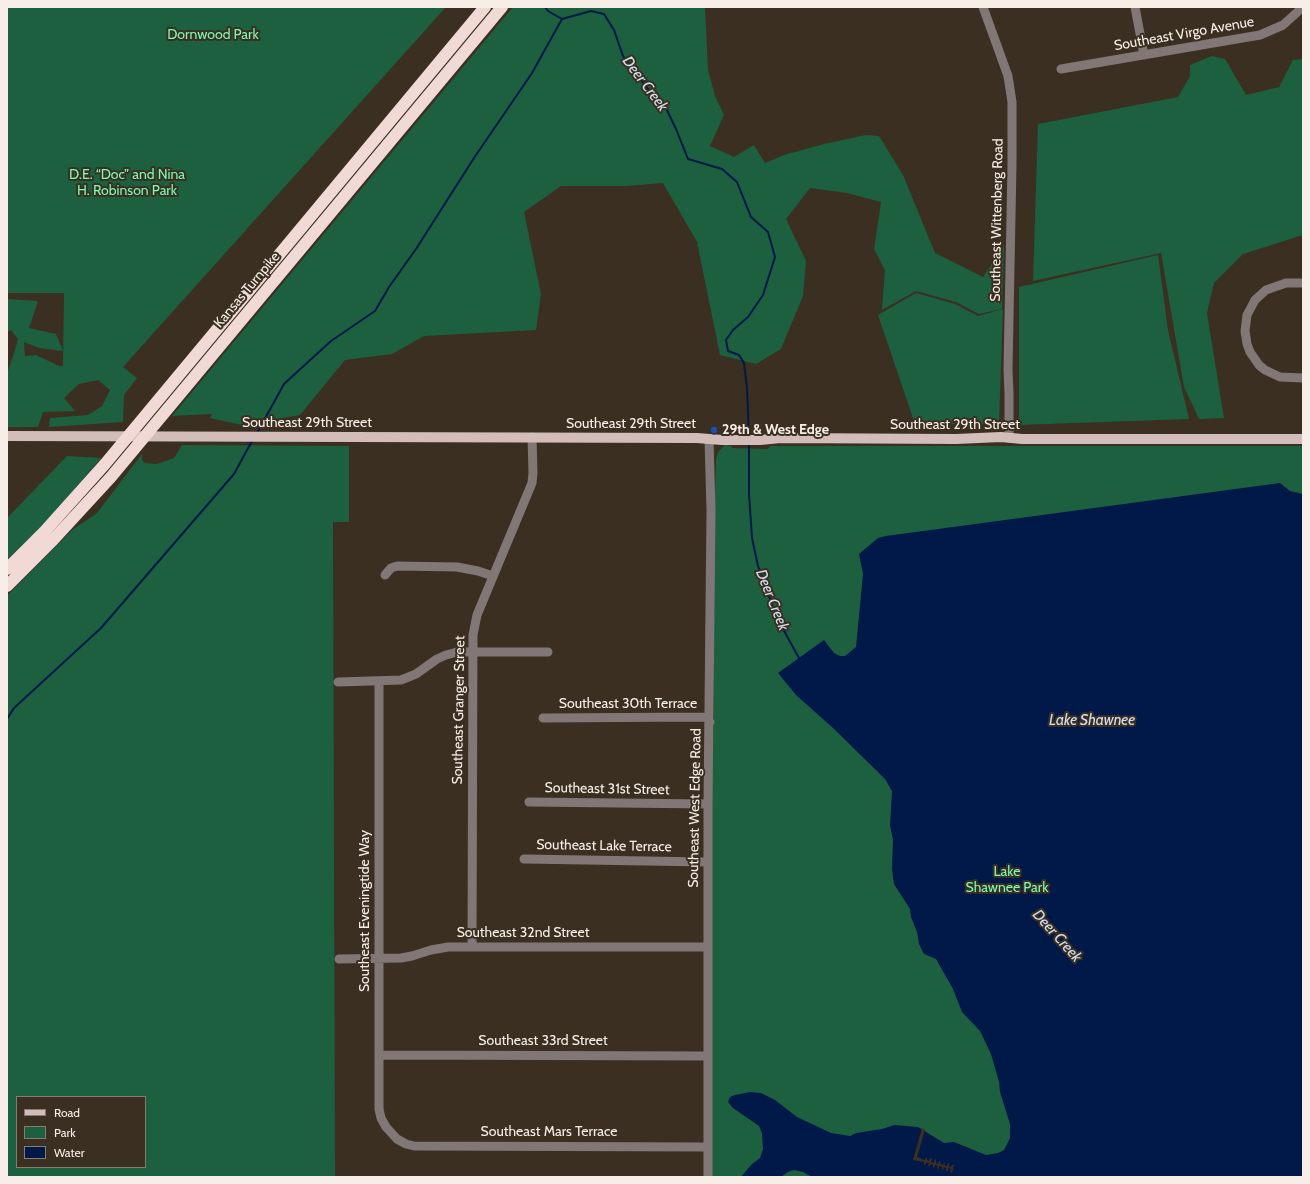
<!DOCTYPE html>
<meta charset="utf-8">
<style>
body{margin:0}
#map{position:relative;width:1310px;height:1184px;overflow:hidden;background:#3a2f21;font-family:Cabin,sans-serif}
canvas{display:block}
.frame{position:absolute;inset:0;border:8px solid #f7efe7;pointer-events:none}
.legend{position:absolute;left:16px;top:1096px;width:130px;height:72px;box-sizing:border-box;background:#3a2f21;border:1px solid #867c70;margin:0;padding:5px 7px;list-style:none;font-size:12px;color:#f7efe7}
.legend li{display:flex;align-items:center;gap:8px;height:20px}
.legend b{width:20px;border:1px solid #867c70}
</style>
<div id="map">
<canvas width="1310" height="1184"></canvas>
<div class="frame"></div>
<ul class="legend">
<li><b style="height:5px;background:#d2bdba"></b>Road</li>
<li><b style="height:11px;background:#1c603f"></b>Park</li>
<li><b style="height:11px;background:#001949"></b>Water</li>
</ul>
</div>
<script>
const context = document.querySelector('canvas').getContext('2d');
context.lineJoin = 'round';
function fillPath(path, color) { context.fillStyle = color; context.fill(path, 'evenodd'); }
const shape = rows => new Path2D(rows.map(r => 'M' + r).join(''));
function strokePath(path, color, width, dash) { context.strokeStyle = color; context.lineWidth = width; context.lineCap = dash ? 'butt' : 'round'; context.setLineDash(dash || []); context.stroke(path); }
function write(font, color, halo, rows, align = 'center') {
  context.font = font + ' Cabin,sans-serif'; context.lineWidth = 4; context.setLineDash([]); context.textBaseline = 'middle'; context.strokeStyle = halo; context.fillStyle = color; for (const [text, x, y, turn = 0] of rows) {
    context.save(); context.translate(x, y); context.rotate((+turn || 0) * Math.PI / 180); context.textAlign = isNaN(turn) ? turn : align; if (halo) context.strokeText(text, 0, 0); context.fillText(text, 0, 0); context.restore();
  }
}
fillPath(shape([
 [7,7,446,7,123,367,137,378,124,395,123,422,49,427,50,418,88,415,102,406,110,390,98,380,79,384,64,398,75,411,43,412,38,427,7,427,7,373,15,350,18,339,11,330,7,332,7,299,38,301,29,328,56,334,63,351,39,348,24,342,25,356,36,355,59,366,63,366,64,293,7,293],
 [513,7,705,7,708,70,715,96,724,115,710,146,734,157,754,145,765,163,784,155,824,144,866,135,879,136,903,175,935,253,983,277,1004,246,1002,309,979,314,956,302,916,291,882,310,885,270,874,249,881,202,847,193,810,188,786,219,806,261,803,296,781,349,756,364,720,355,697,242,663,183,626,186,561,186,524,212,541,294,536,330,424,336,392,354,345,360,300,415,242,425,210,418,212,414,172,416],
 [1212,56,1225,59,1246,95,1279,87,1293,60,1303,59,1303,235,1243,254,1214,283,1207,313,1224,418,1199,419,1184,387,1161,253,1033,281,1038,124,1178,97,1190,76,1190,65],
 [1158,255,1168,330,1189,419,1019,425,1019,287],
 [916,293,955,304,978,316,1003,309,999,424,915,424,878,315],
 [182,445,349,446,349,522,333,522,335,1177,7,1177,7,596,72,530,97,513,142,454,142,460,145,463,157,464,174,458],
 [17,1097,145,1097,145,1167,17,1167],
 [725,445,731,446,732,448,768,449,770,446,1303,446,1303,1177,710,1177,712,759,714,717,713,555,716,459,718,452],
 [67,456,101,458,47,521,7,560,7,518]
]), '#1c603f');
fillPath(shape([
 [1280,483,1290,491,1303,494,1303,1177,812,1177,803,1172,794,1170,788,1172,781,1177,741,1177,752,1164,760,1158,763,1149,762,1133,759,1126,733,1108,728,1102,730,1097,735,1095,750,1092,761,1093,775,1100,797,1117,831,1133,850,1136,856,1133,882,1129,894,1125,918,1127,944,1143,954,1142,986,1155,998,1153,1004,1150,1010,1138,1010,1124,1000,1092,999,1082,991,1054,980,1031,962,1012,953,989,936,959,924,954,919,944,917,932,911,917,910,909,894,884,892,870,893,840,890,825,892,791,885,779,833,728,796,695,778,673,824,640,834,653,840,656,845,656,856,647,863,574,859,554,878,538,886,536]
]), '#001949');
fillPath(shape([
 [922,1128,925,1130,917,1157,925,1160,926,1157,927,1158,927,1160,929,1161,930,1158,932,1159,931,1162,934,1163,935,1159,936,1160,936,1163,938,1164,939,1161,941,1162,940,1164,943,1165,944,1162,945,1163,944,1165,947,1166,948,1163,949,1163,949,1167,951,1167,952,1165,954,1165,952,1173,950,1172,951,1169,948,1168,948,1171,946,1171,946,1168,944,1167,943,1170,942,1169,942,1167,939,1166,939,1169,937,1168,938,1166,935,1165,934,1168,933,1167,933,1165,931,1164,930,1166,928,1166,929,1163,926,1163,925,1165,924,1165,924,1162,913,1160]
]), '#3a2f21');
strokePath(shape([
 [545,7,548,11,562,19,591,11,604,14,614,30,623,56,646,87,664,104,676,129,688,159,722,169,737,182,751,217,768,232,775,257,763,295,748,317,733,330,726,340,728,351,739,355,744,363,747,388,749,437],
 [257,433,284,384,331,341,375,311,389,287,416,249,474,158,532,73,562,19],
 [749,443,749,494,752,538,758,566,777,618,800,660],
 [7,719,14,708,101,628,234,474,252,441]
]), '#001949', 2);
strokePath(shape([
 [983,7,1008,76,1012,102,1012,165,1008,370,1009,393,1009,438],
 [1135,7,1144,55],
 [1061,69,1260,35,1283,25,1303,7],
 [1303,283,1286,283,1266,290,1255,300,1247,315,1245,331,1247,344,1250,352,1259,365,1265,370,1280,377,1303,378],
 [385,575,391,568,397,566,457,567,478,571,493,576],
 [379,681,379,1109,381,1118,386,1127,397,1139,406,1144,414,1146,707,1147],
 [338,682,401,680,416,674,437,659,446,655,457,652,548,652],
 [543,718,706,717,710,722],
 [529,802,708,804],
 [524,859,708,862],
 [472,947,473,635,477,615,532,483,533,473,532,437],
 [339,959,401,958,412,956,431,950,448,947,708,947],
 [379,1055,708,1056],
 [708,1177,708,804,711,510,709,439]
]), '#817776', 9);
strokePath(shape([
 [7,436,697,438,722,440,760,440,781,438,956,439,1001,437,1022,439,1303,439]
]), '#d2bdba', 10);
strokePath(shape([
 [7,569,45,531,105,464,485,7],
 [7,586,53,540,111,477,502,7]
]), '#f1d9d5', 12);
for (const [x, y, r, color] of [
 [714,430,4,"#1a4fb4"]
]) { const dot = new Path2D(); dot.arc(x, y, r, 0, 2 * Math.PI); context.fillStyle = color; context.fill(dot); strokePath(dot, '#3a2f21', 1.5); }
write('14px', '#f7efe7', '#3a2f21', [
 ["Southeast Virgo Avenue",1184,34,-10],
 ["Southeast Wittenberg Road",997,220,-89],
 ["Kansas Turnpike",247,290,-50],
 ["Southeast 29th Street",307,423],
 ["Southeast 29th Street",631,424],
 ["Southeast 29th Street",955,425],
 ["Southeast 30th Terrace",628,704],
 ["Southeast Granger Street",459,710,-89],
 ["Southeast 31st Street",607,789,1],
 ["Southeast West Edge Road",695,808,-89],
 ["Southeast Lake Terrace",604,846,1],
 ["Southeast Eveningtide Way",365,911,-90],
 ["Southeast 32nd Street",523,933],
 ["Southeast 33rd Street",543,1041],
 ["Southeast Mars Terrace",549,1132]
]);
write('14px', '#7afab5', '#3a2f21', [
 ["Dornwood Park",213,35],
 ["D.E. “Doc” and Nina",127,175],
 ["H. Robinson Park",127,191],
 ["Lake",1007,872],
 ["Shawnee Park",1007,888]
]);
write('bold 14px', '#f7efe7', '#3a2f21', [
 ["29th & West Edge",722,430]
], 'left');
write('italic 15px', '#d3e0f3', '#3a2f21', [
 ["Deer Creek",645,84,53],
 ["Deer Creek",772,600,68],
 ["Lake Shawnee",1092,721],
 ["Deer Creek",1057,936,48]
]);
</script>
